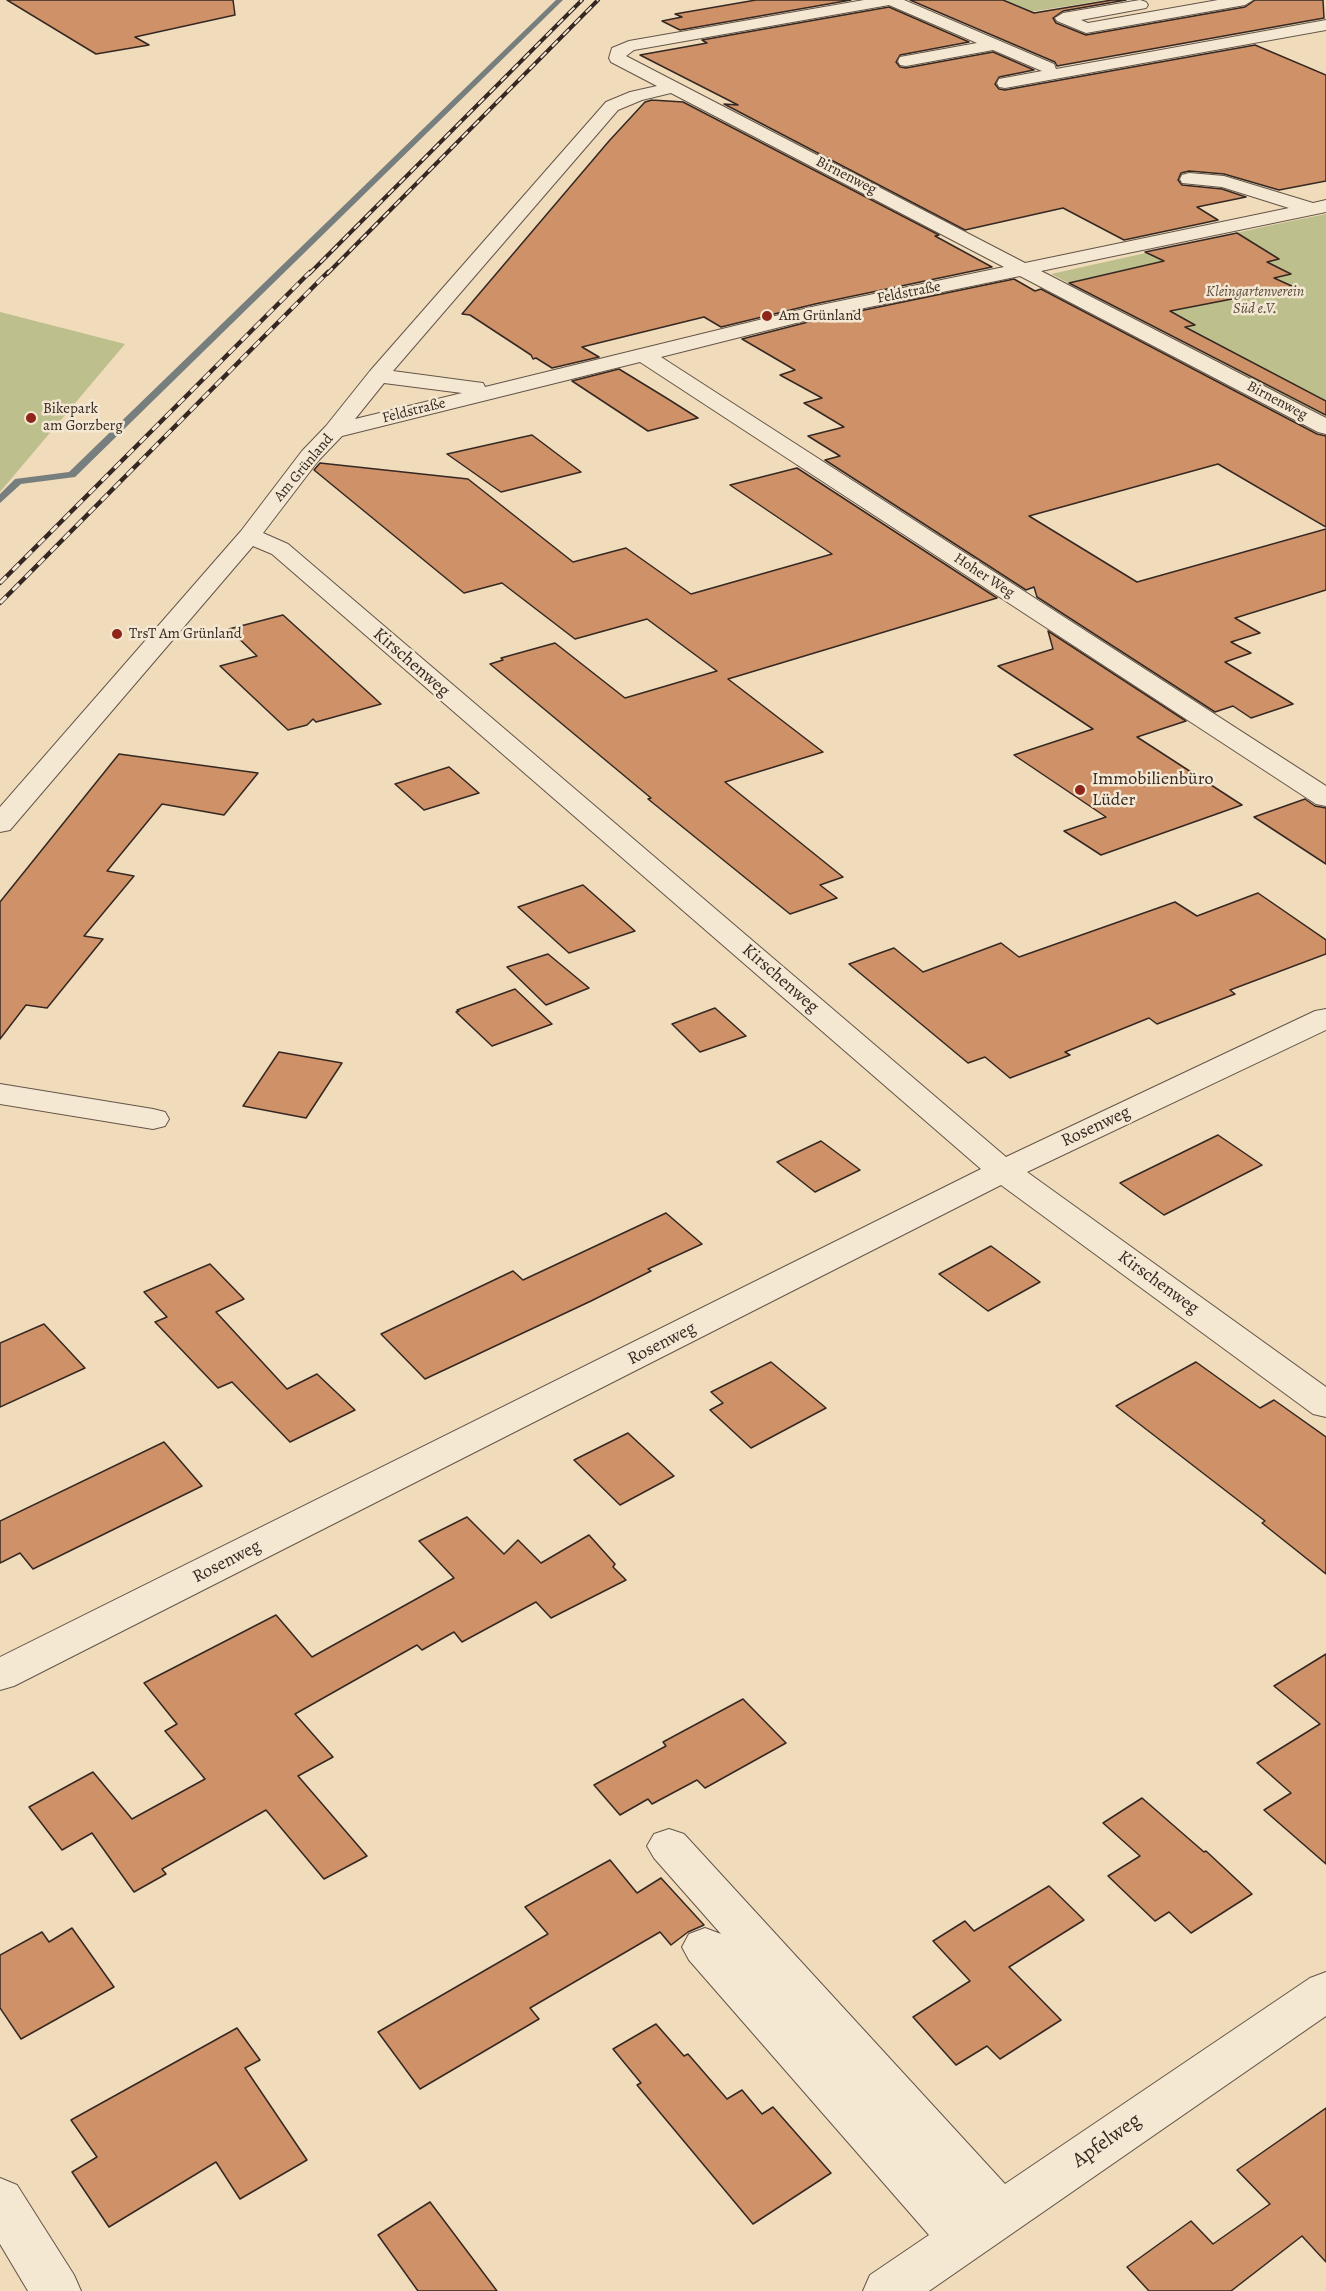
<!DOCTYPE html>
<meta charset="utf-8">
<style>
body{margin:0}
canvas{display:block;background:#f0dbbb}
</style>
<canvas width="1326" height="2291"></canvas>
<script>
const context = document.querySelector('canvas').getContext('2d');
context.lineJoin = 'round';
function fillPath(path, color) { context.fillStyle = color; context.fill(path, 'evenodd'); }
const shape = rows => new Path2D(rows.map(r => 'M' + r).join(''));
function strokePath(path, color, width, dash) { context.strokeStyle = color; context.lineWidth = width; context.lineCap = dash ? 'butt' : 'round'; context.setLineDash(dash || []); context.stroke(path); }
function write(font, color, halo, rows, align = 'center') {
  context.font = font + ' Alegreya,serif'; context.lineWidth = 5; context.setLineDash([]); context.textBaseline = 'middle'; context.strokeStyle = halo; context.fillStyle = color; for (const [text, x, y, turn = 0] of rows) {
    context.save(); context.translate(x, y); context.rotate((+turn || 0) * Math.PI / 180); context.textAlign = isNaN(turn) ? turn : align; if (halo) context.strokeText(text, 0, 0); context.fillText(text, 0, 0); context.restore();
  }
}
fillPath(shape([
 [1004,0,1105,0,1030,12],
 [1326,214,1326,417,1051,274,1272,225],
 [0,312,125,344,0,492]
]), '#bdbf8d');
fillPath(shape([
 [556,0,563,0,75,477,21,484,0,503,0,494,15,479,69,472,556,0]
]), '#767e7e');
const building = shape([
 [7,0,233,0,235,15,135,37,149,45,96,54,7,0],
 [756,0,851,0,680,30,662,21,682,17,675,14,756,0],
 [910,0,1003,0,1034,13,1112,0,1126,0,1063,11,1053,18,1056,23,1086,35,1245,7,1255,0,1323,0,1324,18,1057,66,1055,62,910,0],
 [889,7,969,42,900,55,896,62,900,67,906,68,993,52,1034,70,999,77,995,84,999,89,1005,90,1255,45,1326,75,1326,181,1279,190,1224,174,1189,171,1181,173,1178,180,1182,185,1222,189,1246,197,1197,207,1218,220,1124,240,1063,208,965,230,724,104,738,105,640,55,707,43,702,40,889,7],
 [652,100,683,102,939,235,935,236,992,267,815,304,721,327,704,317,582,347,599,357,552,368,536,358,533,359,531,355,470,315,462,314,609,141,645,102,652,100],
 [1237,233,1279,259,1267,262,1291,274,1274,278,1294,287,1170,311,1195,325,1185,327,1326,401,1326,415,1069,283,1164,261,1145,252,1237,233],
 [1014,279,1035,291,1041,289,1317,434,1326,436,1326,527,1218,464,1029,516,1137,582,1326,529,1326,590,1235,618,1260,633,1231,642,1251,653,1225,662,1293,704,1251,718,1233,706,1215,712,1037,597,1034,587,1026,590,825,460,840,456,808,436,844,427,804,403,822,398,780,375,795,370,742,339,816,320,1014,279],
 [619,369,668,399,698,418,648,431,572,381,619,369],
 [532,435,581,472,501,492,447,454,532,435],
 [320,463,468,479,573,562,626,548,691,594,832,554,730,485,797,468,997,598,728,679,823,752,725,782,843,877,820,885,837,898,790,914,648,799,651,798,490,664,503,660,501,658,555,643,625,698,717,671,647,619,575,639,502,583,464,593,314,470,320,463],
 [283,615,381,704,316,722,313,719,307,725,288,730,220,666,257,656,229,629,283,615],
 [1048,631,1186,721,1137,737,1242,805,1101,855,1064,831,1106,817,1014,755,1093,729,998,666,1053,649,1048,631],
 [119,754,258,773,224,815,162,804,107,871,134,876,84,936,103,939,47,1008,26,1005,0,1039,0,902,119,754],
 [449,767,479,793,424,810,395,784,449,767],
 [1305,799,1315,806,1326,808,1326,864,1254,817,1305,799],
 [583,885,635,931,569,953,518,907,583,885],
 [1258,893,1326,940,1326,954,1230,990,1235,994,1157,1024,1149,1018,1065,1052,1070,1055,1010,1078,985,1057,968,1063,849,964,894,948,923,972,1001,943,1019,957,1175,902,1197,916,1258,893],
 [548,954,589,988,546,1005,507,967,548,954],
 [515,989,552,1024,492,1046,456,1012,459,1011,457,1010,515,989],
 [715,1008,746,1036,700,1052,672,1024,715,1008],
 [279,1052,342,1063,306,1118,243,1106,279,1052],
 [1218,1135,1262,1165,1164,1215,1120,1183,1218,1135],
 [821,1141,860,1170,815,1192,777,1162,821,1141],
 [666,1213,702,1244,648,1269,651,1271,591,1301,425,1379,381,1334,513,1271,523,1280,666,1213],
 [991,1246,1040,1282,988,1311,939,1274,991,1246],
 [210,1264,244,1299,216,1312,287,1389,317,1374,355,1410,290,1442,232,1382,218,1388,155,1322,167,1317,144,1292,210,1264],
 [44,1324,85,1368,0,1407,0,1343,44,1324],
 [771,1362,826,1408,751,1448,710,1410,723,1403,711,1392,771,1362],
 [1196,1362,1260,1408,1274,1400,1326,1437,1326,1574,1262,1523,1265,1521,1116,1406,1196,1362],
 [628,1433,674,1476,620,1505,574,1460,628,1433],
 [164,1442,202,1486,33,1569,20,1553,0,1563,0,1521,164,1442],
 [467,1517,504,1554,518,1540,541,1563,589,1535,615,1564,613,1567,626,1580,551,1618,536,1602,462,1642,454,1632,422,1650,417,1645,295,1714,333,1757,298,1776,367,1856,324,1879,266,1810,162,1869,166,1874,134,1892,92,1833,62,1850,29,1807,93,1772,132,1819,205,1779,165,1731,177,1724,144,1683,276,1615,312,1657,454,1578,419,1541,467,1517],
 [1326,1654,1326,1864,1264,1810,1291,1793,1257,1763,1320,1724,1274,1686,1326,1654],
 [743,1699,786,1743,705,1788,697,1780,652,1804,648,1799,620,1815,594,1785,666,1746,663,1742,743,1699],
 [1142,1798,1204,1852,1206,1851,1252,1894,1191,1933,1169,1912,1155,1921,1108,1876,1140,1856,1103,1823,1142,1798],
 [610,1860,637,1893,661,1878,704,1925,688,1932,671,1945,660,1932,530,2008,539,2019,420,2089,378,2032,548,1934,525,1907,610,1860],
 [1049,1886,1084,1920,1009,1967,1061,2020,1000,2059,987,2046,956,2065,913,2017,970,1981,933,1941,965,1921,974,1931,1049,1886],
 [72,1928,114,1987,21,2039,0,2008,0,1955,42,1932,49,1942,72,1928],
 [656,2024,684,2056,688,2054,727,2099,742,2090,762,2114,773,2107,831,2173,753,2224,637,2085,641,2083,613,2049,656,2024],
 [237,2028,260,2060,245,2068,307,2160,240,2199,216,2162,109,2227,72,2172,97,2157,71,2120,237,2028],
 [1326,2108,1326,2262,1302,2236,1231,2291,1149,2291,1127,2267,1191,2221,1213,2244,1270,2204,1237,2170,1326,2108],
 [430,2202,497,2291,418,2291,378,2235,430,2202]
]);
fillPath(building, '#ce9168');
strokePath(building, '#352822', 1.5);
const minor = shape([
 [864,0,904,0,1054,64,1056,69,1326,20,1326,30,1005,88,999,87,997,83,999,79,1042,71,993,50,906,66,900,65,898,61,900,57,977,43,889,5,634,50,626,56,1025,263,1289,208,1222,187,1182,183,1180,179,1182,175,1189,173,1224,176,1313,203,1326,200,1326,212,1041,271,1326,418,1326,434,1318,432,1020,276,816,318,661,357,1326,786,1326,806,1316,804,640,362,342,436,318,461,263,533,288,544,1006,1157,1315,1011,1326,1009,1326,1030,1027,1172,1326,1387,1326,1417,1313,1414,1001,1185,14,1686,0,1690,0,1657,981,1169,272,554,253,546,10,830,0,832,0,807,241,531,302,451,326,426,370,371,606,102,630,92,657,86,611,62,609,58,612,48,629,41,864,0],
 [671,93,1004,267,816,306,485,387,483,383,475,382,393,371,618,110,642,100,671,93],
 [384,383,462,393,355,419,384,383],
 [1140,0,1146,2,1148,5,1146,8,1081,20,1088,23,1218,0,1253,0,1245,5,1086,33,1057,21,1055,18,1063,13,1140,0],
 [0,1084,153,1109,165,1112,169,1119,165,1126,153,1129,0,1104,0,1084],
 [669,1829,684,1834,1005,2184,1310,1978,1326,1972,1326,2016,929,2291,863,2291,870,2275,929,2235,689,1960,682,1947,689,1934,705,1928,721,1934,654,1858,647,1846,654,1834,669,1829],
 [0,2178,17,2185,74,2275,81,2291,28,2291,0,2244,0,2178]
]);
strokePath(minor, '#645548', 2);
fillPath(minor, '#f5e8d3');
const railFar1 = shape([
 [309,274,582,0],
 [327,274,598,0]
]);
const rail = shape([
 [0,583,310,272],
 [0,603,328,272]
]);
strokePath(railFar1, '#352822', 4);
strokePath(rail, '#352822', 4.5);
strokePath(railFar1, '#f5e8d3', 2, [8]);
strokePath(rail, '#f5e8d3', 3, [9]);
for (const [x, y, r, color] of [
 [767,316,6,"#8f2418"],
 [31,418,6,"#8f2418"],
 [117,634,6,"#8f2418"],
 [1080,790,6,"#8f2418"]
]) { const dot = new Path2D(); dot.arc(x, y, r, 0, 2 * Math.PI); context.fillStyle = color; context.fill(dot); strokePath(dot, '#f5e8d3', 2); }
write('15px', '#352822', '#f5e8d3', [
 ["Birnenweg",846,176,27],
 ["Feldstraße",909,293,-11],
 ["Birnenweg",1277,401,28],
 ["Feldstraße",414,411,-14],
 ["Am Grünland",304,468,-50],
 ["Hoher Weg",984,576,33]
]);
write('italic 15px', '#574e3d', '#f5e8d3', [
 ["Kleingartenverein",1255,292],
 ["Süd e.V.",1255,309]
]);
write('15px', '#352822', '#f5e8d3', [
 ["Am Grünland",779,316],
 ["Bikepark",43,409],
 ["am Gorzberg",43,426],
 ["TrsT Am Grünland",129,634]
], 'left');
write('18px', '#352822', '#f5e8d3', [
 ["Kirschenweg",411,663,41],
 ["Kirschenweg",780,979,41],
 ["Rosenweg",1096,1127,-25],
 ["Kirschenweg",1158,1283,36],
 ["Rosenweg",662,1344,-27],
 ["Rosenweg",227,1562,-27]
]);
write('18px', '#352822', '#f5e8d3', [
 ["Immobilienbüro",1092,780],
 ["Lüder",1092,801]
], 'left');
write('21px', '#352822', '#f5e8d3', [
 ["Apfelweg",1107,2141,-35]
]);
</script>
